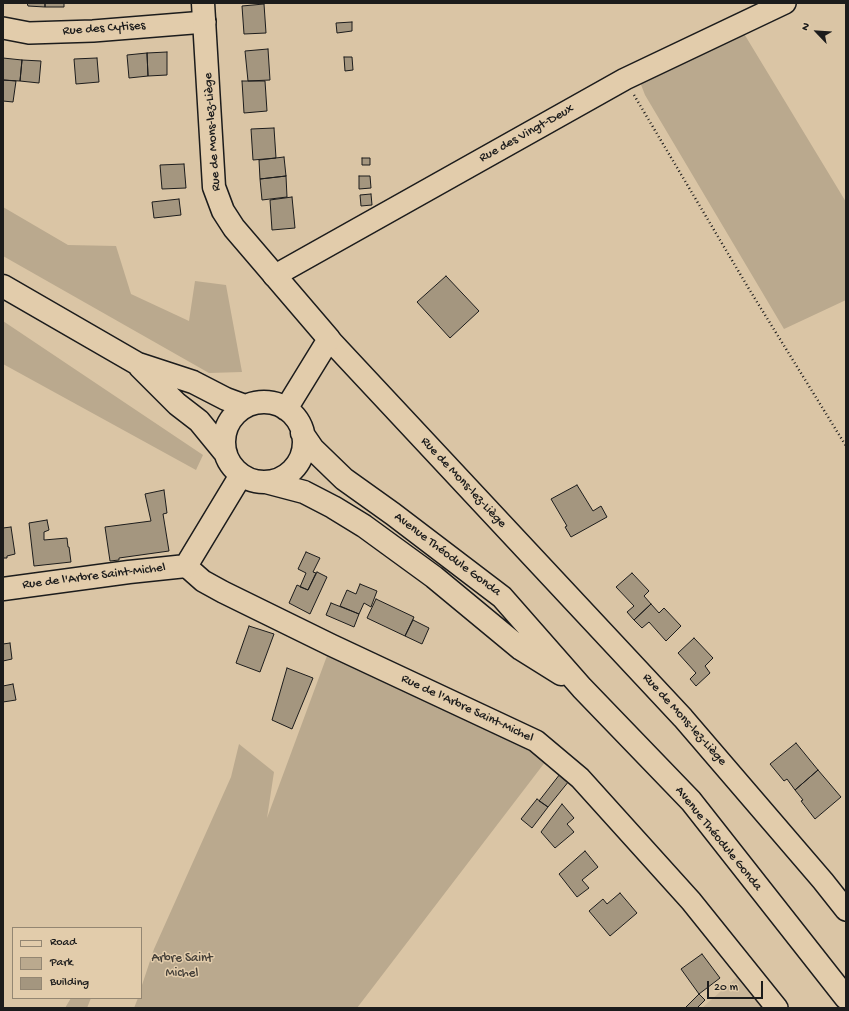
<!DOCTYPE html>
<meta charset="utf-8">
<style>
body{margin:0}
#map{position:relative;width:849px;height:1011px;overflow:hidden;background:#dac5a5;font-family:"Gochi Hand",sans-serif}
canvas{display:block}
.frame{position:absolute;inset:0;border:4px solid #1c1c1c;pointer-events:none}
.legend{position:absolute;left:12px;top:927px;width:130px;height:72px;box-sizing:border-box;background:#e2ccab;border:1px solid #938672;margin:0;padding:5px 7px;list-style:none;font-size:12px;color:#1c1c1c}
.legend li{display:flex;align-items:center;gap:8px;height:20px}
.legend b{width:20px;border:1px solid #938672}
.north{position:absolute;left:797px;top:12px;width:40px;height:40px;-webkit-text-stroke:3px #e2ccab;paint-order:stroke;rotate:295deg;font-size:11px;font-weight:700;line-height:16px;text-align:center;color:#1c1c1c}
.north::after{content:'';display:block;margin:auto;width:14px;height:18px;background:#1c1c1c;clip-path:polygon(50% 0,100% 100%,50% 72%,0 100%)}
.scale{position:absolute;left:707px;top:981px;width:56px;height:18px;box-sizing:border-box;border:2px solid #1c1c1c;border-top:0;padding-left:5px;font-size:12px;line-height:14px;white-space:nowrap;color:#1c1c1c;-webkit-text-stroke:3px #e2ccab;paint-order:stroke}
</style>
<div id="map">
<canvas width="849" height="1011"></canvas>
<div class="frame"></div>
<ul class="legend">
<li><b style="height:5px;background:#e2ccab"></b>Road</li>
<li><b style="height:11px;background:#baa98e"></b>Park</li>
<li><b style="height:11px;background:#a4967f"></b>Building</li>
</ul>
<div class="north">N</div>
<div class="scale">20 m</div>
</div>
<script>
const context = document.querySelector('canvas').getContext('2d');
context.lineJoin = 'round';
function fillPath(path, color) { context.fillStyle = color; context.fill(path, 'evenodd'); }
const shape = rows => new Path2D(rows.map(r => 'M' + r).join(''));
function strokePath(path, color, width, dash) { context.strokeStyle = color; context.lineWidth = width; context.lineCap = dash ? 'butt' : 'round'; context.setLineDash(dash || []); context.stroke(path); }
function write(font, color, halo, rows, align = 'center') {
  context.font = font + ' "Gochi Hand",sans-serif'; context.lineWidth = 3; context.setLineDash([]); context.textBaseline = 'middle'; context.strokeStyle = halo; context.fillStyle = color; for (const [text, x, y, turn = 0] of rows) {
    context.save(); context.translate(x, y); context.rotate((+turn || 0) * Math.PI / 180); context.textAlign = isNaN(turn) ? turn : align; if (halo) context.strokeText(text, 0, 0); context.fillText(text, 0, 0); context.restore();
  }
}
fillPath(shape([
 [738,976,768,1008,702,1008]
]), '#cab79a');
fillPath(shape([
 [743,32,846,202,846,300,784,329,645,95,640,82],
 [3,207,68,245,116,246,131,294,189,321,195,281,226,285,242,372,209,373,3,256],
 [3,321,203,455,196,470,3,364],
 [331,645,549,757,357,1008,134,1008,138,998,141,998,141,988,154,949,231,777,239,744,274,772,267,818],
 [71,998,91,998,87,1008,65,1008]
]), '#baa98e');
const building = shape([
 [27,3,45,3,45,7,28,6,27,3],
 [45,3,64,3,64,7,45,7,45,3],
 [264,4,266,33,244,34,242,6,264,4],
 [352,22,352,31,337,33,336,23,352,22],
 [268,49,270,80,248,81,245,51,268,49],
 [167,52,167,75,148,76,147,53,167,52],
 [147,53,148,76,129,78,127,55,147,53],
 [344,57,352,57,353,70,345,71,344,57],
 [3,58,22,60,20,81,3,80,3,58],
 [97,58,99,82,76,84,74,59,97,58],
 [22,60,41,61,39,83,20,81,22,60],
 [3,80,16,81,13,102,3,101,3,80],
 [242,81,265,81,267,111,244,113,242,81],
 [274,128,276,158,253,160,251,129,274,128],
 [284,157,286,176,260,179,259,160,284,157],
 [362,158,370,158,370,165,362,165,362,158],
 [184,164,186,188,162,189,160,165,184,164],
 [286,176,287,197,262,200,260,179,286,176],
 [359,176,370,176,371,188,359,189,359,176],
 [371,194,372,205,361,206,360,195,371,194],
 [292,197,295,228,272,230,270,200,292,197],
 [179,199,181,215,154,218,152,202,179,199],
 [446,276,479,311,450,338,417,302,446,276],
 [577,485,593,511,601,506,607,517,571,537,565,527,567,526,551,499,577,485],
 [164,490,167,513,163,514,169,551,119,558,119,560,110,561,105,527,151,521,145,494,164,490],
 [47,520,49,530,44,532,44,540,67,538,68,547,69,547,71,562,34,566,29,523,47,520],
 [11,527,15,554,7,556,7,558,3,558,3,528,11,527],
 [306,552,320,558,313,572,316,573,308,590,300,587,306,573,298,569,306,552],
 [317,572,327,577,310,614,289,603,297,585,308,590,317,572],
 [632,573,649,591,644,596,651,604,634,620,627,612,634,606,616,587,632,573],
 [360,584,377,591,371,607,364,603,359,614,340,606,347,590,356,594,360,584],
 [376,599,414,617,405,636,367,618,376,599],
 [331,603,359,614,354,627,326,615,331,603],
 [651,604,659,613,664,608,681,626,666,641,649,622,642,628,634,620,651,604],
 [413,620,429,628,422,644,405,636,413,620],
 [249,626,274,634,260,672,236,663,249,626],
 [694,638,713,658,705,666,710,673,696,686,690,679,696,673,678,653,694,638],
 [10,643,12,659,3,661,3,644,10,643],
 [287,668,313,678,292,729,272,720,287,668],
 [13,684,16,700,3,702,3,686,13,684],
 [796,743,818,770,795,790,787,779,784,781,770,764,796,743],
 [818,770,841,797,815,819,801,801,803,800,795,790,818,770],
 [560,774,569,781,548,807,539,801,560,774],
 [537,799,548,807,532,828,521,819,537,799],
 [562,804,574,818,567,824,574,832,555,848,541,832,562,804],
 [585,851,598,867,582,880,589,888,577,897,559,874,585,851],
 [620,893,637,913,610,936,589,911,603,899,607,904,620,893],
 [702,954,720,978,699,994,681,969,702,954],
 [699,994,705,1000,697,1008,685,1008,699,994]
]);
fillPath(building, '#a4967f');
strokePath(building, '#1c1c1c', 1);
const street = shape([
 [3,28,29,33,93,31,205,22],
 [274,276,625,79,785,3],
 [329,339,683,718,823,881,846,910],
 [186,566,203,581,223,592,331,645,536,741,580,778,691,901,777,1008]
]);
const secondary = shape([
 [203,3,214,187,223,211,234,228,329,339,286,409],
 [3,286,138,364,193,382,226,399,245,406],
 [140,367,177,404,199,421,226,454],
 '224 442a40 40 0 1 1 80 0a40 40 0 1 1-80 0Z',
 [302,433,313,449,344,479,393,514,502,597,582,688,691,801,846,998],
 [266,482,304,492,333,507,364,526,434,577,521,649,561,674],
 [3,589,129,572,186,566,241,475]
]);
strokePath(street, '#1c1c1c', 24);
strokePath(secondary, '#1c1c1c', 25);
strokePath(shape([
 [634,95,749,289,846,446]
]), '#1c1c1c', 2.5, [1, 3]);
strokePath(street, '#e2ccab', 21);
strokePath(secondary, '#e2ccab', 22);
write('13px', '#1c1c1c', '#e2ccab', [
 ["Rue des Cytises",104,29,-4],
 ["Rue de Mons-lez-Liège",213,132,-94],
 ["Rue des Vingt-Deux",527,134,-29],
 ["Rue de Mons-lez-Liège",463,483,47],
 ["Avenue Théodule Gonda",447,555,37],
 ["Rue de l'Arbre Saint-Michel",94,577,-7],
 ["Rue de l'Arbre Saint-Michel",467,709,25],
 ["Rue de Mons-lez-Liège",684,720,48],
 ["Avenue Théodule Gonda",718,839,51]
]);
write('13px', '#443f38', '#e2ccab', [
 ["Arbre Saint",182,959],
 ["Michel",182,974]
]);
</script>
